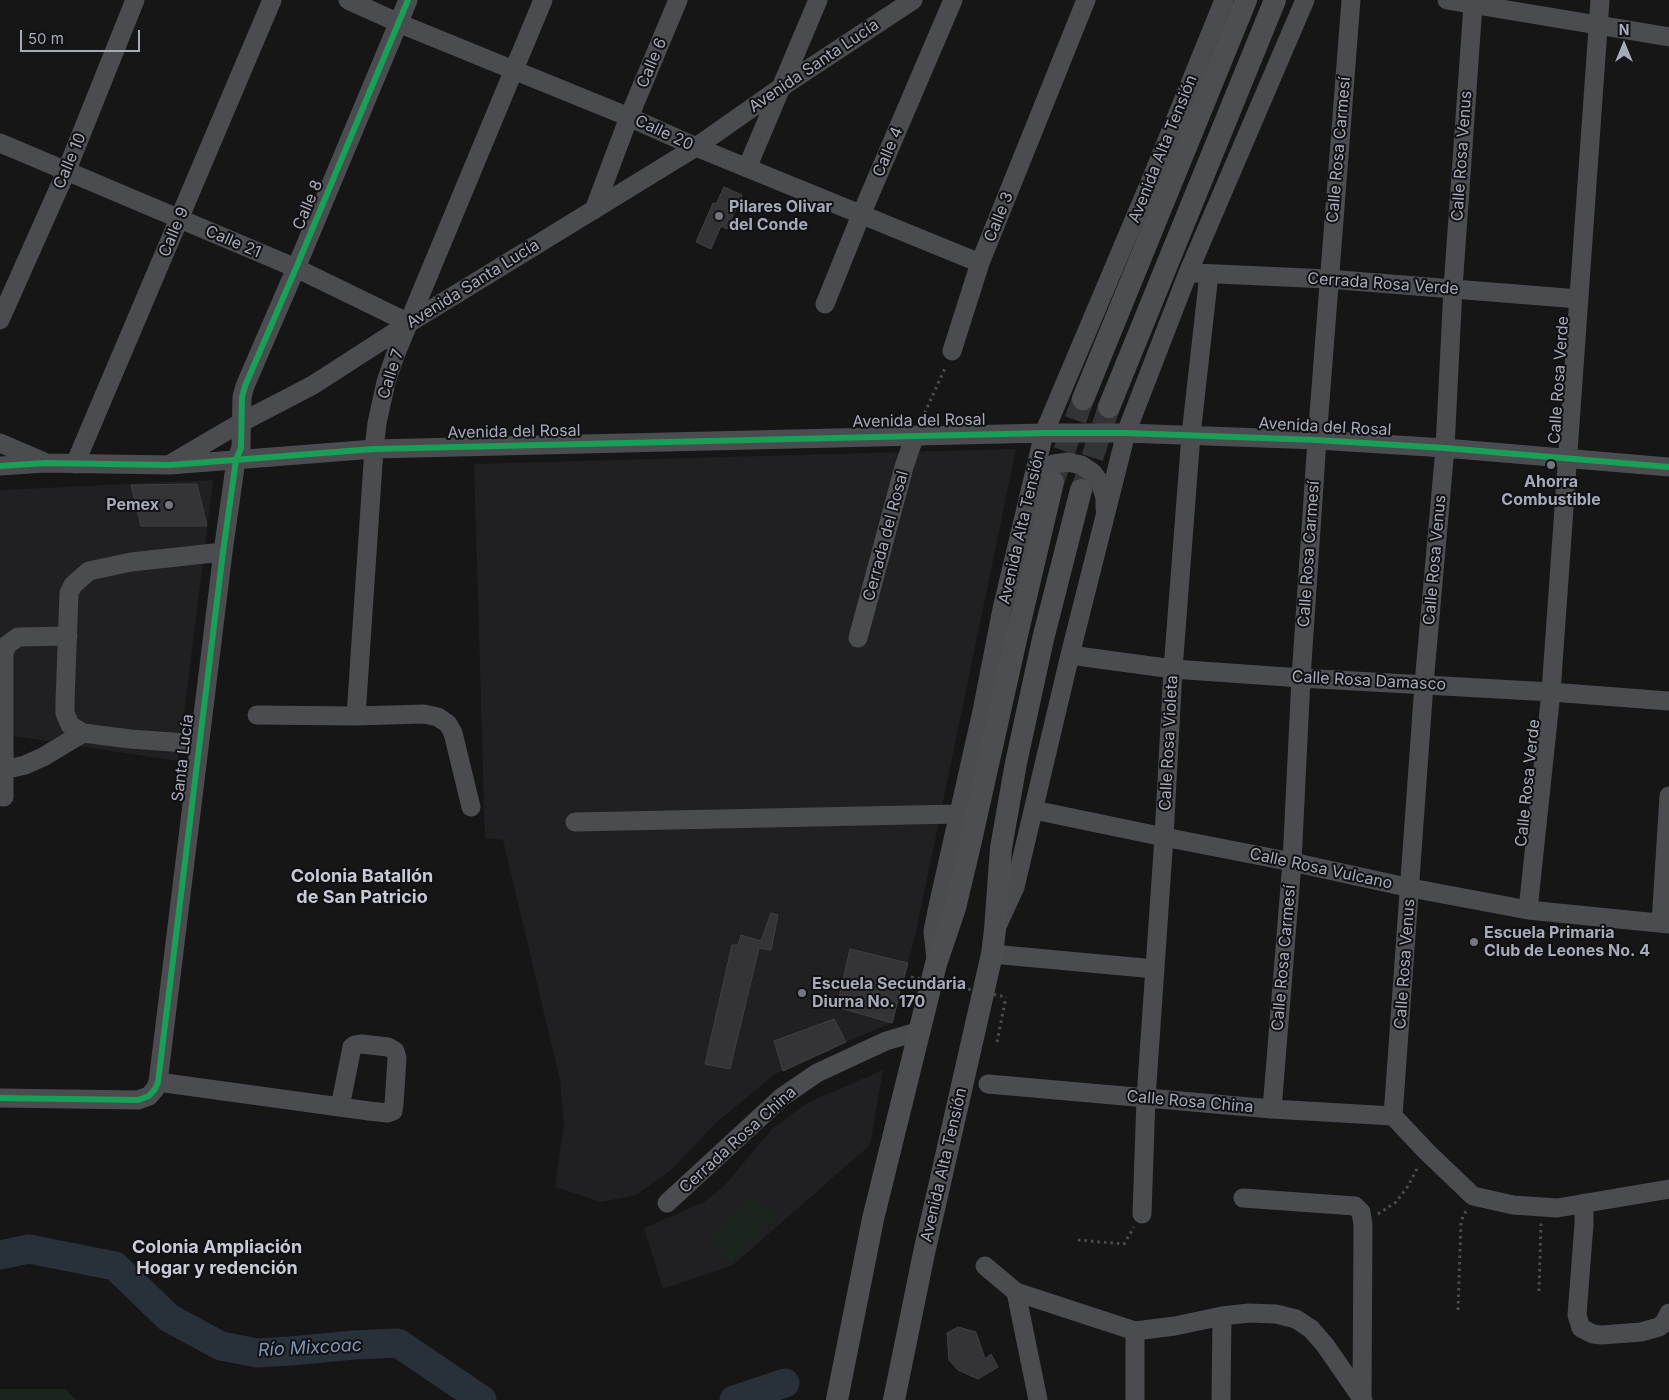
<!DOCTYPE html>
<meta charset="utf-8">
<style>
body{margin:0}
#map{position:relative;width:1669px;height:1400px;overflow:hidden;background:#161617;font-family:Inter,sans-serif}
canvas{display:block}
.north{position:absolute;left:1599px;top:20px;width:50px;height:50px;-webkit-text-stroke:4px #111013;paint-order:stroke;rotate:0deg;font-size:14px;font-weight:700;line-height:20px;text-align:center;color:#a6abb9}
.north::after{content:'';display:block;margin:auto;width:18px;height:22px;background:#a6abb9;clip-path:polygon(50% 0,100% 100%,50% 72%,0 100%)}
.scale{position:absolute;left:20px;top:30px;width:120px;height:22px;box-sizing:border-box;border:2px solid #a6abb9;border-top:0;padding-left:6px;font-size:15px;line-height:18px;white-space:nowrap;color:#a6abb9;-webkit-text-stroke:4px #111013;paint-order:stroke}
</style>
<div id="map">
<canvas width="1669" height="1400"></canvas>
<div class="north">N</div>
<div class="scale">50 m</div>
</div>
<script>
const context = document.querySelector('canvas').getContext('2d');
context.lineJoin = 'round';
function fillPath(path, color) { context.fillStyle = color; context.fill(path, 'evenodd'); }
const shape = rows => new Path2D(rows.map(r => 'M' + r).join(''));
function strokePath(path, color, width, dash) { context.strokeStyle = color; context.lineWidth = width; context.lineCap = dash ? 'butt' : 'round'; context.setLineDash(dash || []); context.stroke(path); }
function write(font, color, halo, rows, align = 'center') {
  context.font = font + ' Inter,sans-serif'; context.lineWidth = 4; context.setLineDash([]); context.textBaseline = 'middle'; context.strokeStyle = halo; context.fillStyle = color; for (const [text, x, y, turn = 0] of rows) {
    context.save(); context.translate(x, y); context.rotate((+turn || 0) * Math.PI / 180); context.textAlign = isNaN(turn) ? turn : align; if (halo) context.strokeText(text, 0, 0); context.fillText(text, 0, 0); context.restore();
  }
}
fillPath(shape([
 [1016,449,916,932,892,1023,836,1046,775,1074,716,1123,671,1170,636,1195,601,1202,555,1187,564,1123,560,1080,503,840,485,838,474,464],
 [213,480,178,761,0,734,0,490],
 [883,1070,870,1145,733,1265,663,1289,644,1228,704,1202,724,1186,771,1130,807,1103]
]), '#202023');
fillPath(shape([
 [751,1197,776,1216,730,1262,712,1238],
 [0,1389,66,1389,76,1400,0,1400]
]), '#1c241e');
strokePath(shape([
 [0,1255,29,1249,115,1266,169,1318,221,1346,257,1353,291,1351,354,1345,398,1343,482,1400],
 [734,1400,785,1383]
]), '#28303a', 29);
const building = shape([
 [724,187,742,195,727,229,721,226,711,249,696,242,713,203,716,204,724,187],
 [197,484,207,526,141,526,131,485,197,484],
 [771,913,778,915,771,950,759,948,730,1069,705,1064,732,945,738,945,741,935,761,941,771,913],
 [850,949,908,963,892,1023,837,1007,850,949],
 [834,1019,846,1042,783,1071,774,1041,834,1019],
 [958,1327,976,1332,985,1359,991,1354,998,1367,978,1379,958,1370,949,1360,947,1333,958,1327]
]);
fillPath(building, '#343436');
strokePath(building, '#3f4043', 1);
strokePath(shape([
 [1053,482,1083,399],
 [1082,489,1109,407]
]), '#333437', 22, [22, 11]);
strokePath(shape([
 [922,419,946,366],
 [997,1042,1006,997],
 [1378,1214,1396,1202,1408,1186,1418,1167],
 [1078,1240,1124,1244,1134,1227],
 [1539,1291,1541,1223],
 [1458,1310,1461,1221,1466,1211]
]), '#4c4d51', 3, [2.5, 4]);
strokePath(shape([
 [348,0,408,27,629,117,696,147,980,263],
 [1447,0,1669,37],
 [0,143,296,268,409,323],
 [747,168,818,0],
 [594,210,629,117,678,0],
 [1196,273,1328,279,1579,299],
 [825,304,861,215,953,0],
 [0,320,66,172,135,0],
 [952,351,980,263,1086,0],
 [0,443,44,462],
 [172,463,242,422,313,385,409,323,696,147,783,86,913,0],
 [75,464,272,0],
 [0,466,45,463,170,465,374,449,1044,433,1126,433,1317,440,1445,448,1669,467],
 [1034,479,1041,470,1054,464,1068,462,1081,465,1093,473,1101,484,1105,498,1105,508],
 [858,638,904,467,915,435],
 [1070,655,1173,669,1301,678,1551,692,1669,701],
 [257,715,356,716,424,714,438,717,448,724,453,733,471,807],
 [356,716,374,449,377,423,386,382,396,353,543,0],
 [199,744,130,739,83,733,70,725,65,713,65,702,69,593,73,585,89,571,131,562,223,552],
 [4,770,25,765,43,757,83,733],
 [4,797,4,653,7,645,18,637,68,636],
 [1034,810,1164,837,1292,862,1411,888,1528,910,1669,924],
 [575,822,958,814],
 [1528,910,1551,692,1600,0],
 [1661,923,1669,796],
 [998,924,1015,887,1070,655,1126,433,1188,273,1305,0],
 [992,954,1155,969],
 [936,960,933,931,938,906,982,711,1002,609,1044,433,1151,180,1224,0],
 [158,1082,369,1111,388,1113,393,1111,394,1104,397,1058,395,1051,388,1047,362,1044,355,1045,352,1047,340,1107],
 [988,1084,1272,1109,1393,1116],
 [0,1098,138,1100,149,1096,155,1089,158,1082,223,552,236,460,241,448,242,397,245,386,296,268,408,0],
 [1272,1109,1292,862,1301,678,1317,440,1351,0],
 [1393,1116,1424,684,1445,448,1453,288,1473,5],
 [1393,1116,1427,1152,1473,1196,1513,1205,1557,1208,1669,1189],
 [1243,1198,1355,1206,1361,1212,1363,1225,1362,1398],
 [667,1203,782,1097,817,1073,886,1041,920,1031],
 [1584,1203,1584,1224,1577,1315,1581,1328,1593,1334,1602,1335,1641,1332,1659,1327,1664,1323,1669,1313],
 [1142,1214,1146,1098,1164,837,1173,669,1191,435,1209,274],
 [985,1266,1016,1292,1135,1331,1175,1326,1222,1316,1249,1313,1276,1314,1296,1319,1311,1329,1325,1345,1363,1400],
 [1016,1292,1038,1400],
 [1135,1331,1135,1400],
 [1221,1400,1222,1316]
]), '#4a4c50', 19);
strokePath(shape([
 [1083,399,1246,0],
 [1109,407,1275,0],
 [837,1400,873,1219,936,964,955,908,970,845,1017,635,1053,482],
 [894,1400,924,1253,992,954,995,930,1001,848,1016,763,1043,639,1081,490]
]), '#4d4e51', 22);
strokePath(shape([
 [911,977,1006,997]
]), '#4c4d51', 3, [2.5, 4]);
strokePath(shape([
 [0,466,45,463,170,465,374,449,1044,433,1126,433,1317,440,1445,448,1669,467],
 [0,1098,138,1100,149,1096,155,1089,158,1082,223,552,236,460,241,448,242,397,245,386,296,268,408,0]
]), '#1a9f57', 6);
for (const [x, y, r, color] of [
 [719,216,5,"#747780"],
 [1551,465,5,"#747780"],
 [169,505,5,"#747780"],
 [1474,942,5,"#747780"],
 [802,993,5,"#747780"]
]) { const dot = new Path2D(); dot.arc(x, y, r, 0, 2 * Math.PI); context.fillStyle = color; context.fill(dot); strokePath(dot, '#111013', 2); }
write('16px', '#a6abb9', '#111013', [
 ["Calle 6",652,63,-67],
 ["Avenida Santa Lucía",814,66,-34],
 ["Calle 20",664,133,25],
 ["Avenida Alta Tensión",1163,149,-68],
 ["Calle Rosa Carmesí",1339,150,-85],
 ["Calle 4",888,152,-67],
 ["Calle Rosa Venus",1462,156,-86],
 ["Calle 10",70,161,-67],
 ["Calle 8",308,205,-67],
 ["Calle 3",999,217,-68],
 ["Calle 9",174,232,-67],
 ["Calle 21",233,242,23],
 ["Avenida Santa Lucía",473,284,-32],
 ["Cerrada Rosa Verde",1383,284,4],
 ["Calle 7",391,374,-72],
 ["Calle Rosa Verde",1559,380,-86],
 ["Avenida del Rosal",919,421,-1],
 ["Avenida del Rosal",1325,427,3],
 ["Avenida del Rosal",514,432,-1],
 ["Avenida Alta Tensión",1022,527,-77],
 ["Cerrada del Rosal",886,536,-75],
 ["Calle Rosa Carmesí",1309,554,-86],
 ["Calle Rosa Venus",1435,560,-85],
 ["Calle Rosa Damasco",1369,681,3],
 ["Calle Rosa Violeta",1169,743,-87],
 ["Santa Lucía",183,758,-83],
 ["Calle Rosa Verde",1528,783,-84],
 ["Calle Rosa Vulcano",1321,869,12],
 ["Calle Rosa Carmesí",1284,958,-85],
 ["Calle Rosa Venus",1405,964,-86],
 ["Calle Rosa China",1190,1102,5],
 ["Cerrada Rosa China",738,1140,-42],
 ["Avenida Alta Tensión",944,1165,-77]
]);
write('bold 16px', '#a6abb9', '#111013', [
 ["Pilares Olivar",729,207],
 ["del Conde",729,225],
 ["Ahorra",1551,482,"center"],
 ["Combustible",1551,500,"center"],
 ["Pemex",159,505,"right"],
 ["Escuela Primaria",1484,933],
 ["Club de Leones No. 4",1484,951],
 ["Escuela Secundaria",812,984],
 ["Diurna No. 170",812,1002]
], 'left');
write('bold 18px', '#c8cad5', '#111013', [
 ["Colonia Batallón",362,877],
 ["de San Patricio",362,898],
 ["Colonia Ampliación",217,1248],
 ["Hogar y redención",217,1269]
]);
write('italic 18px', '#7a97b7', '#111013', [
 ["Río Mixcoac",310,1348,-3]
]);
</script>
